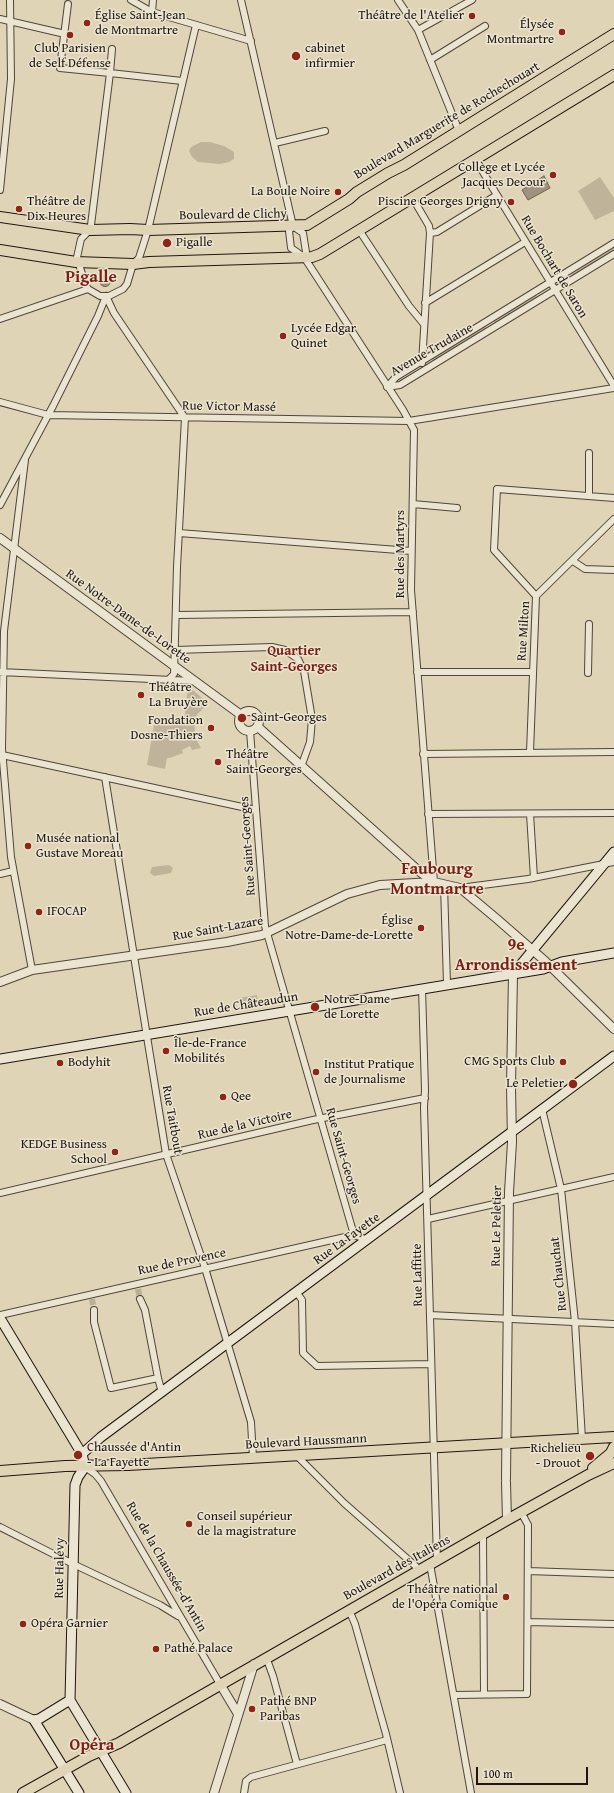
<!DOCTYPE html>
<meta charset="utf-8">
<style>
body{margin:0}
#map{position:relative;width:614px;height:1793px;overflow:hidden;background:#dfd5b6;font-family:"Gentium Book Plus",serif}
canvas{display:block}
.scale{position:absolute;left:476px;top:1767px;width:112px;height:18px;box-sizing:border-box;border:2px solid #201510;border-top:0;padding-left:5px;font-size:12px;line-height:14px;white-space:nowrap;color:#201510;-webkit-text-stroke:3px #eae4d0;paint-order:stroke}
</style>
<div id="map">
<canvas width="614" height="1793"></canvas>
<div class="scale">100 m</div>
</div>
<script>
const context = document.querySelector('canvas').getContext('2d');
context.lineJoin = 'round';
function fillPath(path, color) { context.fillStyle = color; context.fill(path, 'evenodd'); }
const shape = rows => new Path2D(rows.map(r => 'M' + r).join(''));
function strokePath(path, color, width, dash) { context.strokeStyle = color; context.lineWidth = width; context.lineCap = dash ? 'butt' : 'round'; context.setLineDash(dash || []); context.stroke(path); }
function write(font, color, halo, rows, align = 'center') {
  context.font = font + ' "Gentium Book Plus",serif'; context.lineWidth = 3; context.setLineDash([]); context.textBaseline = 'middle'; context.strokeStyle = halo; context.fillStyle = color; for (const [text, x, y, turn = 0] of rows) {
    context.save(); context.translate(x, y); context.rotate((+turn || 0) * Math.PI / 180); context.textAlign = isNaN(turn) ? turn : align; if (halo) context.strokeText(text, 0, 0); context.fillText(text, 0, 0); context.restore();
  }
}
fillPath(shape([
 [201,142,210,142,224,146,234,152,234,159,229,162,220,164,198,162,192,157,189,151,191,147],
 [600,177,614,198,614,211,595,220,578,191],
 [614,247,614,251,573,276,571,273],
 [536,295,538,298,495,324,493,321],
 [485,326,487,329,434,362,432,359],
 [188,686,208,703,195,717,194,721,196,739,201,748,192,750,190,746,182,750,183,753,170,758,167,758,165,769,147,765,154,725,162,725,163,718,181,718,182,716,185,715],
 [169,865,173,868,171,873,154,876,150,873,152,867],
 [257,995,258,1002,240,1005,239,998]
]), '#bfb49a');
const water = shape([
 [544,176,550,188,528,200,522,190,544,176],
 '99.5 281a5.5 5.5 0 1 1 11 0a5.5 5.5 0 1 1-11 0Z'
]);
fillPath(water, '#9e947e');
strokePath(water, '#6c6152', 1);
strokePath(shape([
 [138,1289,140,1299],
 [92,1299,94,1310]
]), '#b9af95', 6, [6, 3]);
const minor = shape([
 [131,0,152,12,251,41],
 [241,0,293,226],
 [398,0,418,30,459,131],
 [68,4,60,68,110,73,91,225,90,230,81,239,76,262,79,264,85,284,88,289,100,296,109,296,123,289,127,284,133,264,139,258,148,230,196,25],
 [152,12,153,0],
 [0,19,65,34],
 [418,30,472,0],
 [112,49,110,73,182,81],
 [430,60,485,26],
 [275,143,325,131],
 [474,160,478,164,614,386],
 [0,190,11,79,10,0],
 [412,197,429,226,430,233,422,363],
 [293,226,289,231,291,248,304,257,403,410,414,430,411,590,434,882],
 [294,227,303,233,306,252,304,257],
 [359,230,409,306,423,323],
 [430,233,437,232,497,195],
 [106,296,114,313,185,418,177,567,174,674,168,680],
 [425,303,525,242],
 [0,319,88,289],
 [387,387,396,377,614,243],
 [387,387,400,385,614,254],
 [0,402,48,415,409,421,614,388],
 [589,453,589,496],
 [25,460,4,631,2,749,11,857,32,970],
 [413,504,457,508],
 [0,505,53,406,98,316,106,296],
 [179,533,411,551],
 [573,561,585,569,614,570],
 [536,596,494,550,497,489,614,498],
 [176,615,413,612],
 [175,650,272,647,285,650,298,659,304,671,312,719,310,742,301,767],
 [0,672,194,681],
 [417,672,532,672],
 [588,673,589,624],
 [250,731,265,926,354,1235],
 [530,752,536,596,614,519],
 [423,754,614,752],
 [2,755,256,810],
 [105,777,166,1154,205,1268,251,1422,253,1458],
 [428,814,614,813],
 [530,814,534,878],
 [0,874,13,871],
 [444,885,447,984],
 [460,888,528,879,614,862],
 [422,988,425,1090,424,1107,437,1561],
 [542,1109,561,1189,575,1322,582,1439],
 [0,1193,313,1120,425,1098],
 [428,1219,614,1177],
 [297,1293,302,1300,303,1353,317,1366,431,1364],
 [140,1299,145,1310,158,1378,162,1393],
 [94,1310,94,1322,111,1388,158,1378],
 [0,1315,354,1235,368,1240],
 [430,1315,614,1324],
 [297,1456,344,1503,420,1570],
 [85,1467,95,1474,101,1481,220,1684],
 [0,1527,73,1564,160,1605,178,1616],
 [483,1534,484,1694],
 [430,1564,471,1793],
 [528,1571,614,1574],
 [349,1610,355,1624,386,1734,400,1793],
 [528,1622,614,1624],
 [266,1657,273,1676,297,1764],
 [454,1695,527,1694,528,1525,521,1512],
 [244,1793,246,1781,251,1777,387,1740]
]);
const tertiary = shape([
 [0,538,241,715],
 '239 721a10 10 0 1 1 20 0a10 10 0 1 1-20 0Z',
 [258,727,420,872,434,882,460,888,497,919,545,961,614,1029],
 [0,982,32,970,227,942,262,935,347,894,380,885,433,882],
 [506,1479,509,1192,512,1142,511,1086,513,974],
 [506,1482,507,1520],
 [220,1684,238,1714],
 [0,1704,34,1720],
 [214,1793,254,1664]
]);
const secondary = shape([
 [513,974,614,852],
 [0,1059,543,969,562,962,614,953],
 [0,1318,82,1454,85,1467,78,1477,75,1485,70,1700],
 [82,1454,101,1437,614,1056],
 [70,1700,39,1719,34,1720,79,1793],
 [70,1700,126,1793]
]);
const primary = shape([
 [0,217,90,230,130,229,148,230,307,225,349,199,357,192,388,173,404,165,614,34],
 [0,250,76,262,133,264,149,262,312,257,320,254,614,75],
 [593,1468,611,1453,614,1447],
 [0,1471,65,1466,128,1465,614,1437],
 [23,1793,89,1756,119,1743,507,1520,588,1475,614,1463]
]);
strokePath(minor, '#50453a', 8);
strokePath(tertiary, '#50453a', 10);
strokePath(secondary, '#201510', 11);
strokePath(primary, '#201510', 12);
strokePath(minor, '#eae4d0', 6);
strokePath(tertiary, '#eae4d0', 8);
strokePath(secondary, '#eae4d0', 9);
strokePath(primary, '#dfd5b6', 10);
for (const [x, y, r, color] of [
 [472,16,4,"#8f2418"],
 [87,23,4,"#8f2418"],
 [562,32,4,"#8f2418"],
 [70,35,4,"#8f2418"],
 [296,56,5,"#8f2418"],
 [553,175,4,"#8f2418"],
 [338,192,4,"#8f2418"],
 [511,202,4,"#8f2418"],
 [19,209,4,"#8f2418"],
 [167,243,5,"#8f2418"],
 [283,336,4,"#8f2418"],
 [141,695,4,"#8f2418"],
 [242,718,5,"#8f2418"],
 [211,728,4,"#8f2418"],
 [218,762,4,"#8f2418"],
 [28,846,4,"#8f2418"],
 [39,912,4,"#8f2418"],
 [421,928,4,"#8f2418"],
 [315,1007,5,"#8f2418"],
 [166,1051,4,"#8f2418"],
 [563,1062,4,"#8f2418"],
 [60,1063,4,"#8f2418"],
 [316,1072,4,"#8f2418"],
 [573,1084,5,"#8f2418"],
 [223,1097,4,"#8f2418"],
 [115,1152,4,"#8f2418"],
 [78,1455,5,"#8f2418"],
 [590,1456,5,"#8f2418"],
 [189,1524,4,"#8f2418"],
 [506,1597,4,"#8f2418"],
 [23,1624,4,"#8f2418"],
 [156,1649,4,"#8f2418"],
 [252,1709,4,"#8f2418"]
]) { const dot = new Path2D(); dot.arc(x, y, r, 0, 2 * Math.PI); context.fillStyle = color; context.fill(dot); strokePath(dot, '#eae4d0', 1.5); }
write('13px', '#201510', '#eae4d0', [
 ["Église Saint-Jean",95,16],
 ["de Montmartre",95,31],
 ["Théâtre de l'Atelier",464,16,"right"],
 ["Élysée",554,25,"right"],
 ["Montmartre",554,40,"right"],
 ["Club Parisien",70,49,"center"],
 ["de Self Défense",70,64,"center"],
 ["cabinet",305,49],
 ["infirmier",305,64],
 ["Collège et Lycée",545,168,"right"],
 ["Jacques Decour",545,183,"right"],
 ["La Boule Noire",330,192,"right"],
 ["Théâtre de",27,202],
 ["Dix Heures",27,217],
 ["Piscine Georges Drigny",503,202,"right"],
 ["Pigalle",176,243],
 ["Lycée Edgar",291,329],
 ["Quinet",291,344],
 ["Théâtre",149,688],
 ["La Bruyère",149,703],
 ["Saint-Georges",251,718],
 ["Fondation",203,721,"right"],
 ["Dosne-Thiers",203,736,"right"],
 ["Théâtre",226,755],
 ["Saint-Georges",226,770],
 ["Musée national",36,839],
 ["Gustave Moreau",36,854],
 ["IFOCAP",47,912],
 ["Église",413,921,"right"],
 ["Notre-Dame-de-Lorette",413,936,"right"],
 ["Notre-Dame",324,1000],
 ["de Lorette",324,1015],
 ["Île-de-France",174,1044],
 ["Mobilités",174,1059],
 ["CMG Sports Club",555,1062,"right"],
 ["Bodyhit",68,1063],
 ["Institut Pratique",324,1065],
 ["de Journalisme",324,1080],
 ["Le Peletier",564,1084,"right"],
 ["Qee",231,1097],
 ["KEDGE Business",107,1145,"right"],
 ["School",107,1160,"right"],
 ["Chaussée d'Antin",87,1448],
 ["- La Fayette",87,1463],
 ["Richelieu",581,1449,"right"],
 ["- Drouot",581,1464,"right"],
 ["Conseil supérieur",197,1517],
 ["de la magistrature",197,1532],
 ["Théâtre national",498,1590,"right"],
 ["de l'Opéra Comique",498,1605,"right"],
 ["Opéra Garnier",31,1624],
 ["Pathé Palace",164,1649],
 ["Pathé BNP",260,1702],
 ["Paribas",260,1717]
], 'left');
write('13px', '#201510', '#eae4d0', [
 ["Boulevard Marguerite de Rochechouart",447,121,-31],
 ["Boulevard de Clichy",233,215,-1],
 ["Rue Bochart de Saron",554,267,59],
 ["Avenue Trudaine",432,350,-30],
 ["Rue Victor Massé",229,407,1],
 ["Rue des Martyrs",401,554,-90],
 ["Rue Notre-Dame-de-Lorette",128,617,36],
 ["Rue Milton",524,631,-86],
 ["Rue Saint-Georges",248,846,-94],
 ["Rue Saint-Lazare",218,929,-10],
 ["Rue de Châteaudun",246,1005,-9],
 ["Rue Taitbout",172,1120,80],
 ["Rue de la Victoire",245,1125,-13],
 ["Rue Saint-Georges",343,1156,74],
 ["Rue Le Peletier",497,1226,-89],
 ["Rue La Fayette",347,1239,-36],
 ["Rue de Provence",182,1262,-12],
 ["Rue Chauchat",559,1274,-96],
 ["Rue Laffitte",418,1275,-91],
 ["Boulevard Haussmann",306,1442,-3],
 ["Rue de la Chaussée-d'Antin",166,1567,60],
 ["Rue Halévy",60,1568,-89],
 ["Boulevard des Italiens",397,1568,-29]
]);
write('bold 14px', '#7a1f14', '#eae4d0', [
 ["Quartier",294,651],
 ["Saint-Georges",294,667]
]);
write('bold 17px', '#7a1f14', '#eae4d0', [
 ["Pigalle",91,278],
 ["Faubourg",437,870],
 ["Montmartre",437,890],
 ["9e",516,946],
 ["Arrondissement",516,966],
 ["Opéra",92,1746]
]);
</script>
